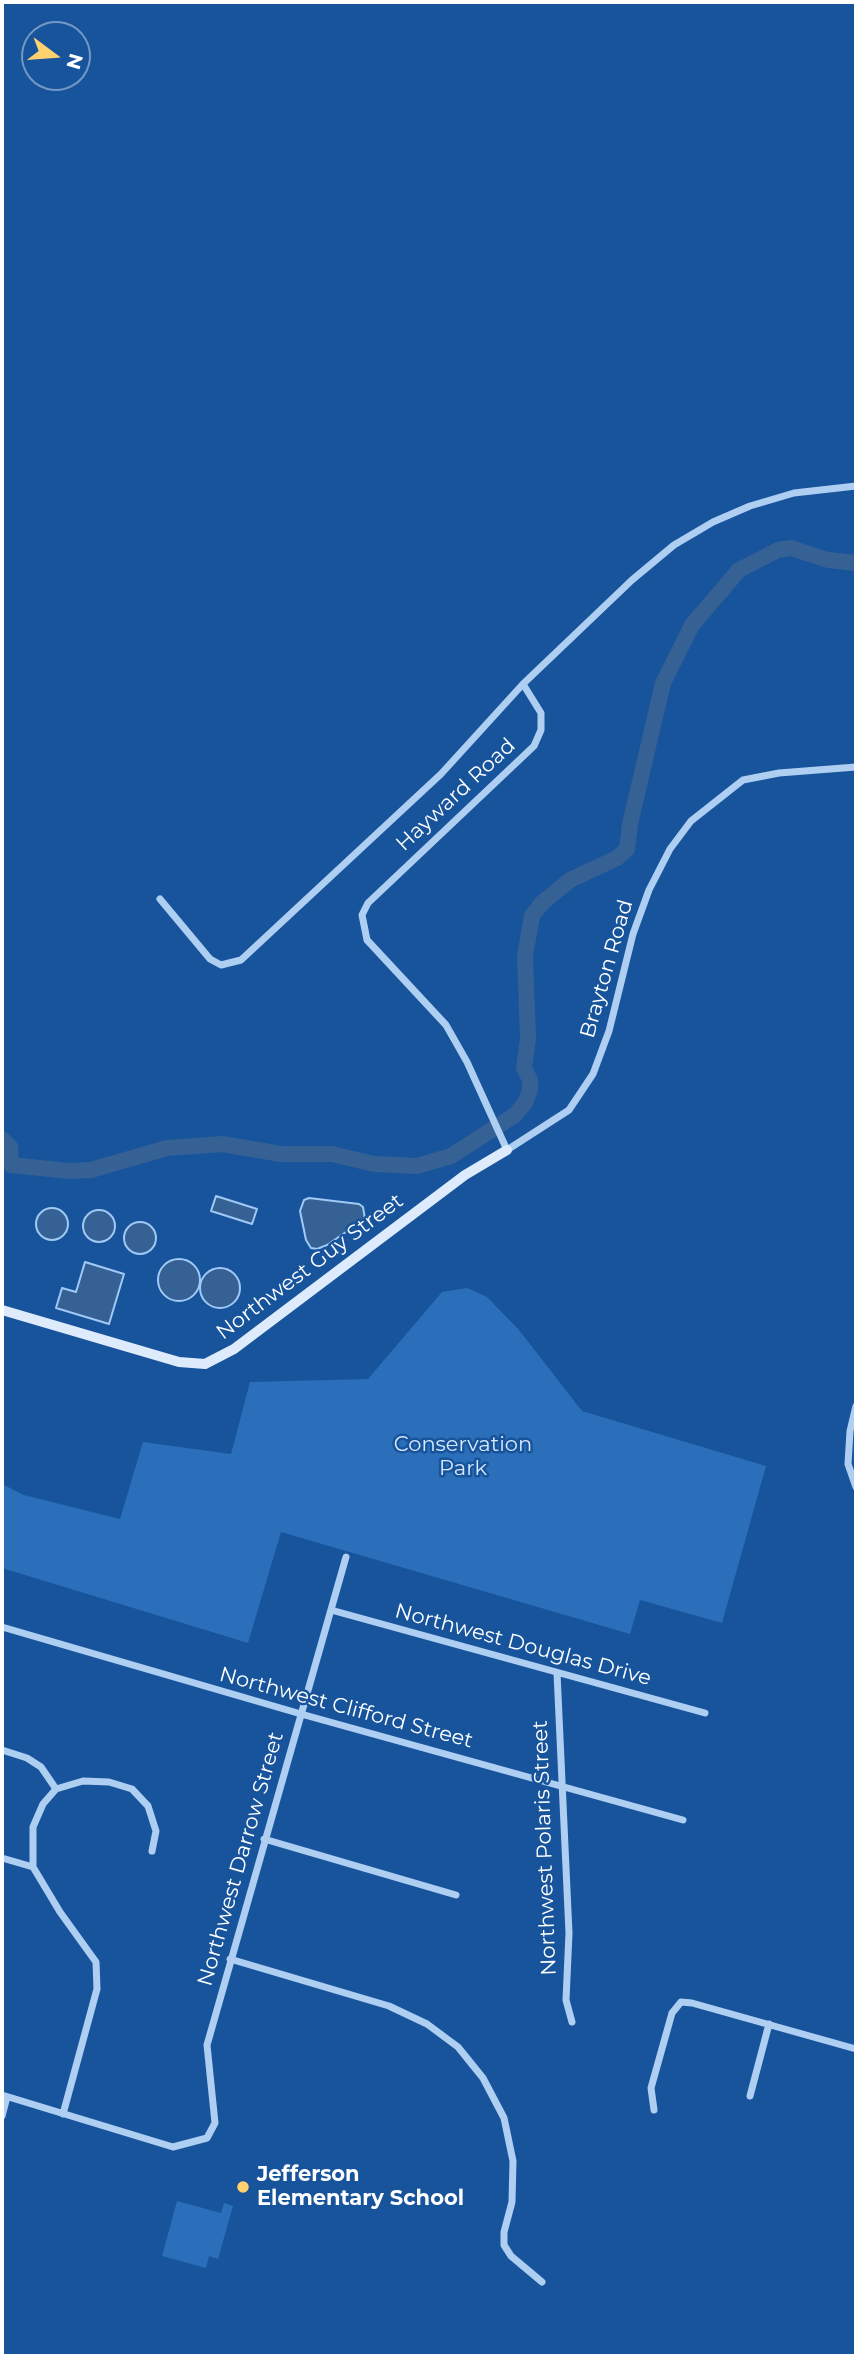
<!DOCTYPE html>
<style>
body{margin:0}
#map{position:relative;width:858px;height:2358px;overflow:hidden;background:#17549c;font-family:Montserrat,sans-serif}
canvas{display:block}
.frame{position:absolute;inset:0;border:4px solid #fff;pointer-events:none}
.north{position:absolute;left:21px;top:21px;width:70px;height:70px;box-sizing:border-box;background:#17549c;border:2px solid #7498c4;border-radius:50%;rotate:106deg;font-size:19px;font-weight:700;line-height:28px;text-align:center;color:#fff}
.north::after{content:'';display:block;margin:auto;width:24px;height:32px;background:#ffd26f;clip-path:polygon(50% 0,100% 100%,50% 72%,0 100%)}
</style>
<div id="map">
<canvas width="858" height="2358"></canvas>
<div class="frame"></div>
<div class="north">N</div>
</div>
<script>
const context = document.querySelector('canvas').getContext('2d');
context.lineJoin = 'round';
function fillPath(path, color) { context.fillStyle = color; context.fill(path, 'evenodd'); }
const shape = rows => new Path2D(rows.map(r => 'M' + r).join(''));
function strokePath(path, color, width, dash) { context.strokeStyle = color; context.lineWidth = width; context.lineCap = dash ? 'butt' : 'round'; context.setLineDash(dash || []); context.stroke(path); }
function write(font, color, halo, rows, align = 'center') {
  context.font = font + ' Montserrat,sans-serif'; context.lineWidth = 5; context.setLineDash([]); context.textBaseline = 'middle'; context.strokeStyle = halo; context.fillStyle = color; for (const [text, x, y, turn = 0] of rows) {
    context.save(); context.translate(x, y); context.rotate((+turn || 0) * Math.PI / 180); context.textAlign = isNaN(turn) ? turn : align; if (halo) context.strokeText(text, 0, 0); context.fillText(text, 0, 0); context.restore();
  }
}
fillPath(shape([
 [467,1288,487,1297,519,1330,582,1411,766,1466,722,1623,640,1600,630,1634,281,1532,248,1643,2,1568,2,1484,24,1495,120,1519,143,1442,231,1454,250,1382,368,1379,442,1292],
 [177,2201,221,2213,224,2203,233,2206,218,2259,209,2256,206,2268,162,2256]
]), '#2b6eb9');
const water = shape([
 [216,1196,257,1209,252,1224,211,1211,216,1196],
 [309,1198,359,1204,363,1207,365,1219,327,1245,317,1249,311,1248,306,1240,300,1211,304,1200,309,1198],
 '36 1224a16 16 0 1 1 32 0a16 16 0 1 1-32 0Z',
 '83 1226a16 16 0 1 1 32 0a16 16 0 1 1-32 0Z',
 '124 1238a16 16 0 1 1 32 0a16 16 0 1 1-32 0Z',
 '158 1280a21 21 0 1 1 42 0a21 21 0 1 1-42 0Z',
 [85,1262,124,1274,109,1324,56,1308,62,1288,76,1292,85,1262],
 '200 1288a20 20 0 1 1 40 0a20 20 0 1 1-40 0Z'
]);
fillPath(water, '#356195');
strokePath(water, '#a0c9f5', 2);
strokePath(shape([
 [2,1139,10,1147,11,1165,69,1171,91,1170,167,1148,222,1144,281,1154,332,1154,374,1164,417,1166,451,1156,515,1115,525,1103,530,1090,530,1080,524,1068,528,1038,525,956,532,916,542,903,570,880,617,858,627,849,630,824,663,683,692,625,739,570,778,550,791,548,828,560,856,563]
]), '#356195', 16);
strokePath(shape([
 [523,684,541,713,541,730,534,746,368,903,362,915,367,940,446,1025,467,1062,507,1150,569,1110,593,1074,609,1031,633,934,649,890,670,849,691,821,743,780,779,773,856,767],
 [160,899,210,959,221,965,241,960,441,774,523,684,632,580,674,545,713,522,750,506,794,493,856,486],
 [856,1406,850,1431,848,1464,856,1487],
 [331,1610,705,1713],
 [2,1627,301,1714,683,1820],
 [557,1673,569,1933,566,2000,572,2022],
 [2,1750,27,1758,41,1767,56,1789],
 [264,1839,456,1895],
 [2,1858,33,1867],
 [230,1959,389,2006,427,2024,458,2047,483,2078,504,2118,513,2161,512,2202,504,2232,504,2245,511,2256,542,2282],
 [2,2095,173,2147,207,2138,215,2123,207,2045,346,1557],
 [750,2096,769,2024],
 [654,2110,651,2088,672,2013,681,2002,692,2003,856,2049],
 [63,2114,97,1989,96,1962,60,1912,33,1867,33,1827,43,1804,56,1789,83,1781,109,1782,132,1789,148,1806,156,1831,152,1851],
 [2,2116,7,2097]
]), '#aecef2', 7);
strokePath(shape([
 [2,1310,179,1362,205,1364,234,1349,465,1175,507,1150]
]), '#ddebfc', 10);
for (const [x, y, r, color] of [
 [243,2187,7,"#ffd26f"]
]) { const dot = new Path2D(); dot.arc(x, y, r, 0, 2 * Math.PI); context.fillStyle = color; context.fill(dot); strokePath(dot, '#17549c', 2.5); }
write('21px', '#fff', '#17549c', [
 ["Hayward Road",456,795,-43],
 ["Brayton Road",607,969,-74],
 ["Northwest Guy Street",310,1267,-37],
 ["Northwest Douglas Drive",523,1645,15],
 ["Northwest Clifford Street",346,1708,15],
 ["Northwest Polaris Street",545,1848,-92],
 ["Northwest Darrow Street",241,1859,-74]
]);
write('21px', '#d6e8fc', '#17549c', [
 ["Conservation",463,1445],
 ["Park",463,1469]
]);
write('bold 21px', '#fff', '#17549c', [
 ["Jefferson",257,2175],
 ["Elementary School",257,2199]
], 'left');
</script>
